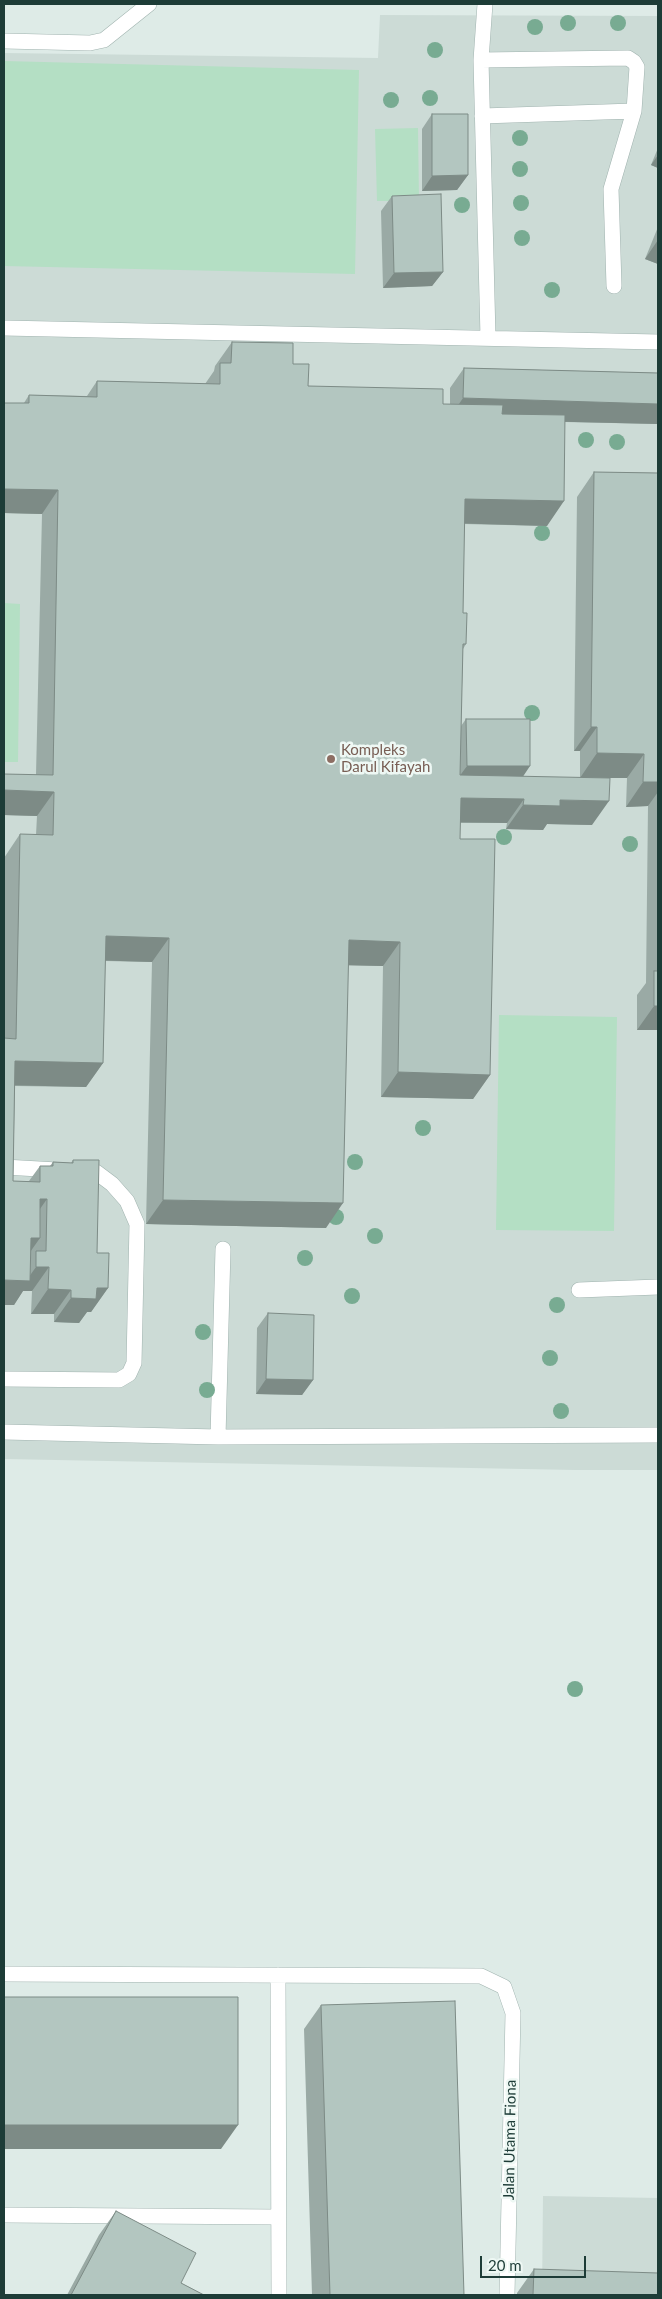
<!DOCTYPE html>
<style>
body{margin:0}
#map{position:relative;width:662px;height:2299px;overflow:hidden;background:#deebe7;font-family:Lato,sans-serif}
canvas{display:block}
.frame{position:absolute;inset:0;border:5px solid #1d3c37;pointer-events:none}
.scale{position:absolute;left:480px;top:2256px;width:106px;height:22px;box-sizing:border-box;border:2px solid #1d3c37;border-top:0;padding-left:6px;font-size:15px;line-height:18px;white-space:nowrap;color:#1d3c37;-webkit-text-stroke:4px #eef8f4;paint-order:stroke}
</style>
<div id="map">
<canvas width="662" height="2299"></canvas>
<div class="frame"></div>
<div class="scale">20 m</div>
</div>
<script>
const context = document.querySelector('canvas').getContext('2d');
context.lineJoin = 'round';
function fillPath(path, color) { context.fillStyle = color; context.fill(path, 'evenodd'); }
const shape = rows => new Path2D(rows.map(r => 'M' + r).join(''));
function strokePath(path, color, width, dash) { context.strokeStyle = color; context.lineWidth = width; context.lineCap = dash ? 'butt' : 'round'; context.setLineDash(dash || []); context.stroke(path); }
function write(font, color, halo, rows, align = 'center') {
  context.font = font + ' Lato,sans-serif'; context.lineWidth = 5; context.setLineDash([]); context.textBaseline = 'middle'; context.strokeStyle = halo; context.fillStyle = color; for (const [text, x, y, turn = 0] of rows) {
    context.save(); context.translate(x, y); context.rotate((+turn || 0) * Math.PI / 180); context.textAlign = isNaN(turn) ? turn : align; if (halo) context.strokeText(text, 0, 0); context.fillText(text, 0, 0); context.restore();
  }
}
fillPath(shape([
 [380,15,658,16,658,1470,575,1470,4,1459,4,53,378,58],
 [543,2196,658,2198,658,2295,542,2295]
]), '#ccdbd6');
fillPath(shape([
 [4,61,359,70,355,274,4,266],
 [418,128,419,201,377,201,375,129],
 [4,603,20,604,18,762,4,762],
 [499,1015,617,1017,614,1231,496,1230]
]), '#b4dfc4');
const minor = shape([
 [485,4,481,60,488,337],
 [4,41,90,43,104,40,149,4],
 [481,60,628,58,634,62,637,67,634,111,482,116],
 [614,286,611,189,634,111],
 [4,328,658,342],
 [4,1167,57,1170],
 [579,1290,658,1287],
 [4,1379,119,1380,129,1374,134,1363,137,1224,127,1201,112,1184,96,1172,80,1171],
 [4,1432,218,1437,658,1435],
 [218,1437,223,1249],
 [4,1974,481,1976,504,1987,513,2013,507,2295],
 [278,1975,279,2295],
 [4,2215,277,2217]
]);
strokePath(minor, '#a0b3af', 16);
strokePath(minor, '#fff', 15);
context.fillStyle = '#78ab92';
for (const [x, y] of [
 [568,23],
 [618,23],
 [535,27],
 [435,50],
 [430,98],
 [391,100],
 [520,138],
 [520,169],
 [521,203],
 [462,205],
 [522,238],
 [552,290],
 [586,440],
 [617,442],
 [542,533],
 [532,713],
 [504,837],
 [630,844],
 [423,1128],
 [355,1162],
 [336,1217],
 [375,1236],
 [305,1258],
 [352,1296],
 [557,1305],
 [203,1332],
 [550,1358],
 [207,1390],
 [561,1411],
 [575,1689]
]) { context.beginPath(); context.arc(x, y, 8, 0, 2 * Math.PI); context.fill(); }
fillPath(shape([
 [432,114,468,175,457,190,422,191,422,129],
 [658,148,658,168,651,165],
 [392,196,443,272,432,286,383,288,381,211],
 [658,227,658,264,645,259],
 [232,342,293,364,308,386,443,404,450,404,450,388,464,368,658,373,658,424,565,422,547,526,464,524,463,613,466,644,463,649,461,726,466,719,523,776,592,825,547,824,543,830,506,829,507,823,460,823,460,839,490,1075,473,1099,381,1097,383,966,348,965,326,1228,146,1224,152,962,105,961,103,1063,86,1087,15,1086,13,1181,29,1181,40,1166,50,1166,53,1162,71,1163,73,1160,97,1253,108,1288,91,1312,87,1312,79,1323,54,1322,54,1314,31,1314,32,1291,23,1291,14,1305,4,1305,4,858,20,834,36,835,37,816,4,815,4,774,36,775,42,514,4,513,4,403,24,403,29,395,87,396,97,381,205,384,214,371,215,366],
 [594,472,658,473,658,1030,637,1030,637,995,646,983,648,806,626,807,627,778,580,778,580,751,574,751,577,497],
 [268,1313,313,1380,302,1395,256,1394,257,1328],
 [321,2005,464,2295,312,2295,304,2029],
 [116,2211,181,2283,204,2295,67,2295,99,2235],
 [534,2269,658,2295,517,2295,517,2293]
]), '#9aaaa5');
fillPath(shape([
 [658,155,658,168,651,165],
 [468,175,457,190,422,191,432,176],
 [658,240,658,264,645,259],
 [443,272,432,286,383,288,394,273],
 [463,398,658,404,658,424,449,419],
 [4,489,58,490,42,514,4,513],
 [465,499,564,501,547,526,448,523],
 [591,727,597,727,580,751,574,751],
 [597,753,644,754,627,778,580,778],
 [467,766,530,766,520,781,456,781],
 [643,782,658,782,658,792,648,806,626,807],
 [4,790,54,792,37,816,4,815],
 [461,798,524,799,507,823,444,822],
 [560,800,609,801,592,825,547,824,543,830,506,829,523,805],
 [106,936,169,938,152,962,89,960],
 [349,940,400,942,383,966,332,965],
 [654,1006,658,1006,658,1030,637,1030],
 [15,1061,103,1063,86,1087,4,1085],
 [398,1072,490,1075,473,1099,381,1097],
 [40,1199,47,1199,30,1223],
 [163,1200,343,1203,326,1228,146,1224],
 [31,1238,40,1238,23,1262],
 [36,1267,49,1267,32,1291,23,1291,14,1305,4,1305,4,1280,26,1281],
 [97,1288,108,1288,91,1312,87,1312,79,1323,54,1322,71,1298],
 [48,1289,71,1290,54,1314,31,1314],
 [266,1379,313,1380,302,1395,256,1394],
 [4,2125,238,2125,221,2149,4,2149]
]), '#7d8b86');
const building = shape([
 [432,114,468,114,468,175,432,176,432,114],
 [441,194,443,272,394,273,392,196,441,194],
 [232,342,293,343,293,364,309,364,308,386,443,389,443,404,503,405,502,414,565,415,564,501,465,499,463,613,467,613,466,644,463,644,460,775,610,778,609,801,560,800,560,806,523,805,524,799,461,798,460,839,495,839,490,1075,398,1072,400,942,349,940,343,1203,163,1200,169,938,106,936,103,1063,15,1061,13,1181,40,1182,40,1166,53,1166,53,1162,73,1163,73,1160,99,1160,97,1253,109,1253,108,1288,97,1288,96,1299,71,1298,71,1290,48,1289,49,1267,36,1267,36,1251,46,1251,47,1199,40,1199,40,1238,31,1238,30,1281,4,1280,4,1038,16,1039,20,834,53,835,54,792,4,790,4,774,53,775,58,490,4,489,4,403,29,403,29,395,97,397,97,381,220,384,220,363,231,363,232,342],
 [464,368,658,373,658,404,463,398,464,368],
 [594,472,658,473,658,782,643,782,644,754,597,753,597,727,591,727,594,472],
 [466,719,530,719,530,766,467,766,466,719],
 [654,971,658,971,658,1006,654,1006,654,971],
 [268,1313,314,1315,313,1380,266,1379,268,1313],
 [4,1997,238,1997,238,2125,4,2125,4,1997],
 [455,2001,464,2295,330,2295,321,2005,455,2001],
 [116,2211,196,2253,181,2283,204,2295,71,2295,116,2211],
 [534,2269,658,2273,658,2295,533,2295,534,2269]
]);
fillPath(building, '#b3c6c0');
strokePath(building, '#7d8b86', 1);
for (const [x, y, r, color] of [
 [331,759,5,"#8d6e63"]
]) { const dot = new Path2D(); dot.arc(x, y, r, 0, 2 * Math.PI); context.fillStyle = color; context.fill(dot); strokePath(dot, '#eef8f4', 2); }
write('15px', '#785e54', '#eef8f4', [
 ["Kompleks",341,750],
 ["Darul Kifayah",341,767]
], 'left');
write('15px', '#1d3c37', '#eef8f4', [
 ["Jalan Utama Fiona",510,2140,-89]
]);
</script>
